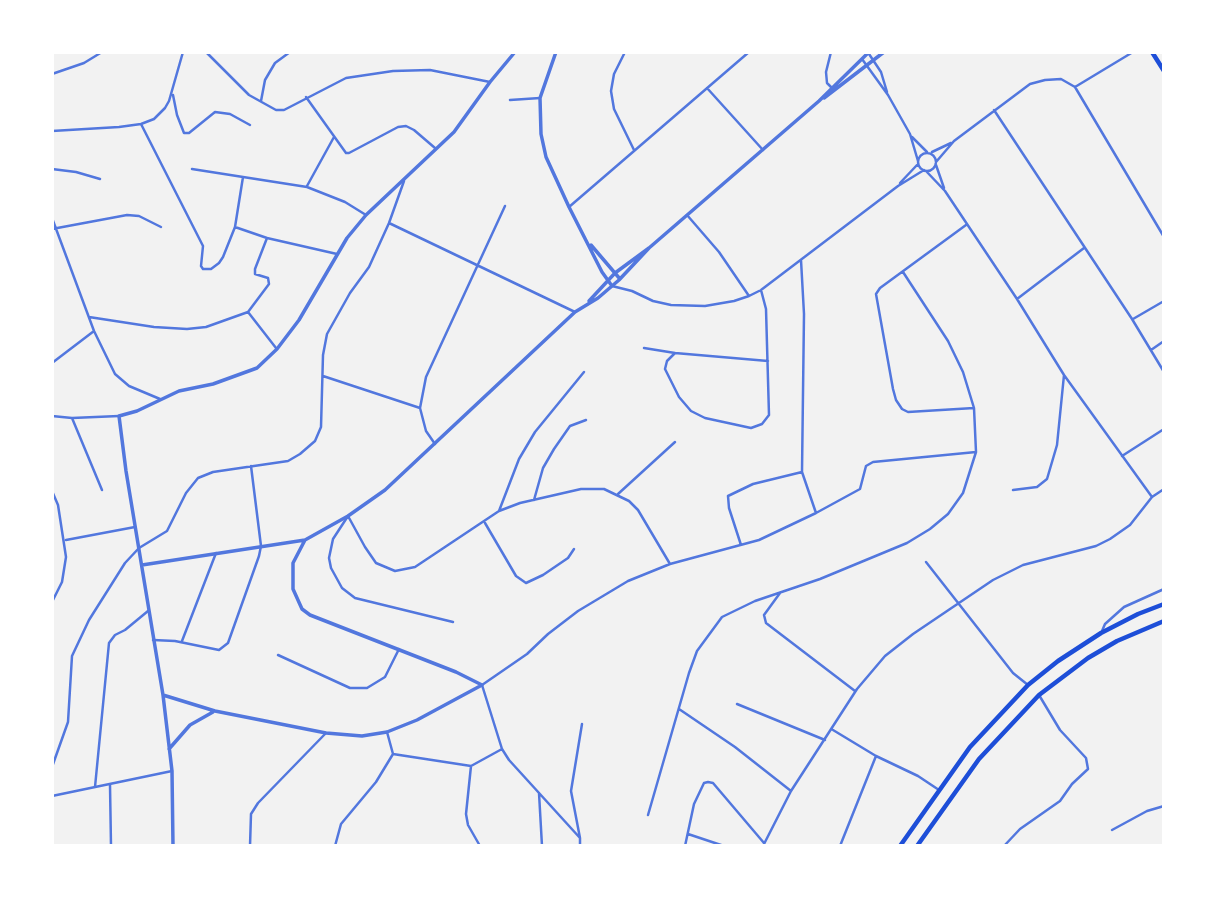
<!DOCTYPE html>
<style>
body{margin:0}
#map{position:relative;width:1216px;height:898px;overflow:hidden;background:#f2f2f2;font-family:"Nunito Sans",sans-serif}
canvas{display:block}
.frame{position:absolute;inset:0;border:54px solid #fff;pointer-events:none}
</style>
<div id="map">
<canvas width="1216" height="898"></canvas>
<div class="frame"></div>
</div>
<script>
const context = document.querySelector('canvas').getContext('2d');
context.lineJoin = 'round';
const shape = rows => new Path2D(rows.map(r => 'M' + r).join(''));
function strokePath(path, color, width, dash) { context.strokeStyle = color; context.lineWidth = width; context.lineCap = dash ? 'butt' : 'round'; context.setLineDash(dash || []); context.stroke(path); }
strokePath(shape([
 [206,52,249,95,276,110,284,110,346,78,393,71,430,70,490,82],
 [625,52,614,74,611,91,614,109,634,150],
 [831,52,826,72,827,83,831,87],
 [869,54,881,72,887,92],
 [862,59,888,95,910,134,918,161],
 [52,74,84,63,102,52],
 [1075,87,1133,52],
 [707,88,763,150],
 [173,95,177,115,184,133,189,133,215,112,230,114,250,125],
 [306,97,346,153,349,153,398,127,406,126,414,130,435,148],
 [510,100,540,98],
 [261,101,265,80,275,63,290,52],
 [994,110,1132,319,1164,372],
 [141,124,203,246,201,266,203,269,211,269,219,263,223,257,235,227,243,177],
 [52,131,119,127,141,124,154,119,165,108,169,101,183,52],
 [912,137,927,152],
 [932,152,951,143],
 '918 162a9 9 0 1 1 18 0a9 9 0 1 1-18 0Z',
 [936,162,954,141,1030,84,1045,80,1061,79,1075,87,1164,237],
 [936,165,944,188],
 [52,169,76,172,100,179],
 [192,169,307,187,345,202,366,215],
 [926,171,945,191,1017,299,1064,375,1152,497],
 [900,183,917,165],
 [307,186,334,137],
 [569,207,749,52],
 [687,215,719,252,749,296],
 [52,218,94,331,115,374,129,386,160,399],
 [389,223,575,312],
 [966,225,880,288,876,294,893,389,896,400,902,409,908,412,974,408],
 [235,227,267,238,337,254],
 [52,229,127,215,139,216,161,227],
 [801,260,804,314,802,472,816,513],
 [612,286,632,291,653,301,671,305,705,306,734,301,749,296,761,290,898,186,924,170],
 [1017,299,1084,248],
 [248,312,276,348],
 [89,317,154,327,187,329,206,327,248,312,269,284,268,278,255,274,255,269,267,238],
 [1133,319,1164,301],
 [644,348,675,353,667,361,665,369,679,397,691,411,705,418,751,428,762,424,769,415,766,309,761,290],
 [1151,350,1164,341],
 [675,353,768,361],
 [52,363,94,331],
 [323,376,420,408],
 [52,416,72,418,119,416],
 [72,418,102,490],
 [435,444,426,431,420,408,426,377,505,206],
 [1122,456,1164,429],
 [1013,490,1037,487,1047,479,1057,445,1064,375],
 [52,491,58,505,66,557,62,582,52,602],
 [618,494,675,442],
 [534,500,543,468,554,449,570,426,586,420],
 [499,511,519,459,535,432,584,372],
 [485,523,516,576,526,583,543,575,568,558,574,549],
 [66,540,135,527],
 [741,545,729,508,728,496,753,484,802,472],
 [926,562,1013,673,1028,685],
 [780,593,764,615,766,623,855,691],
 [453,622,355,598,342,588,331,568,329,558,333,539,348,516,365,547,376,563,395,571,415,567,499,511,520,503,581,489,604,489,629,501,638,510,670,564],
 [1102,631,1105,624,1124,607,1164,589],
 [153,640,175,641,219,650,228,643,259,556,261,546,251,466],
 [182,641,216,553],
 [278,655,350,688,367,688,385,677,399,649],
 [737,704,825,740],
 [679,709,735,747,791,791],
 [833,730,876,756,918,776,939,790],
 [393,754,471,766],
 [52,767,68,722,72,656,89,620,125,563,139,548,167,531,186,493,198,478,213,472,288,461,300,454,315,441,321,427,323,355,327,334,350,293,369,267,389,223,404,181],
 [110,785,111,846],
 [95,787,109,643,115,635,125,630,148,611],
 [539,793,542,846],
 [52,796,172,771],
 [648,815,689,673,697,651,722,617,755,601,820,579,907,543,930,529,948,514,963,493,976,452,974,408,963,372,948,341,903,272],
 [1112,830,1147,811,1164,806],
 [688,834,724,846],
 [580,838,571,791,582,724],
 [250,846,251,814,258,803,326,733],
 [335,846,341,824,376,782,393,754,387,732],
 [480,846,468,825,466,814,471,766,502,749],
 [580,846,580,838,509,760,502,749,482,685,527,654,548,634,578,611,628,581,670,564,759,540,816,513,860,489,866,466,873,462,976,452],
 [685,846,694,804,704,783,708,782,713,783,764,843],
 [763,846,791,791,857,689,885,656,913,634,993,580,1023,565,1096,546,1110,539,1130,525,1152,497,1164,489],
 [840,846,876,756],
 [1004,846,1020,829,1060,801,1072,784,1088,769,1086,758,1060,730,1039,695]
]), '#5277de', 2.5);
strokePath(shape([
 [556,52,540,98,541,134,546,157,569,207,602,272,612,286],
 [824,98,884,52],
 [591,245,620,279],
 [589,301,615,273,649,248,819,101,869,52],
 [142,565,305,540],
 [482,685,456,672,310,615,302,609,293,589,293,563,305,540,348,516,385,490,575,312,598,298,619,280,649,248],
 [163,695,215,711,326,733,362,736,387,732,417,720,482,685],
 [169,749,190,725,213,712],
 [173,846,172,771,163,695,126,471,119,416,137,411,179,391,213,384,257,368,277,349,299,320,347,238,366,215,454,132,490,82,515,52]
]), '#5277de', 3.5);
strokePath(shape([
 [1152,52,1164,71]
]), '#1d4ed8', 4.5);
strokePath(shape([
 [900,846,970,747,1028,685,1058,661,1101,633,1138,614,1164,604],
 [917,846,979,759,1039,695,1088,658,1117,641,1164,621]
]), '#1d4ed8', 4.5);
</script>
